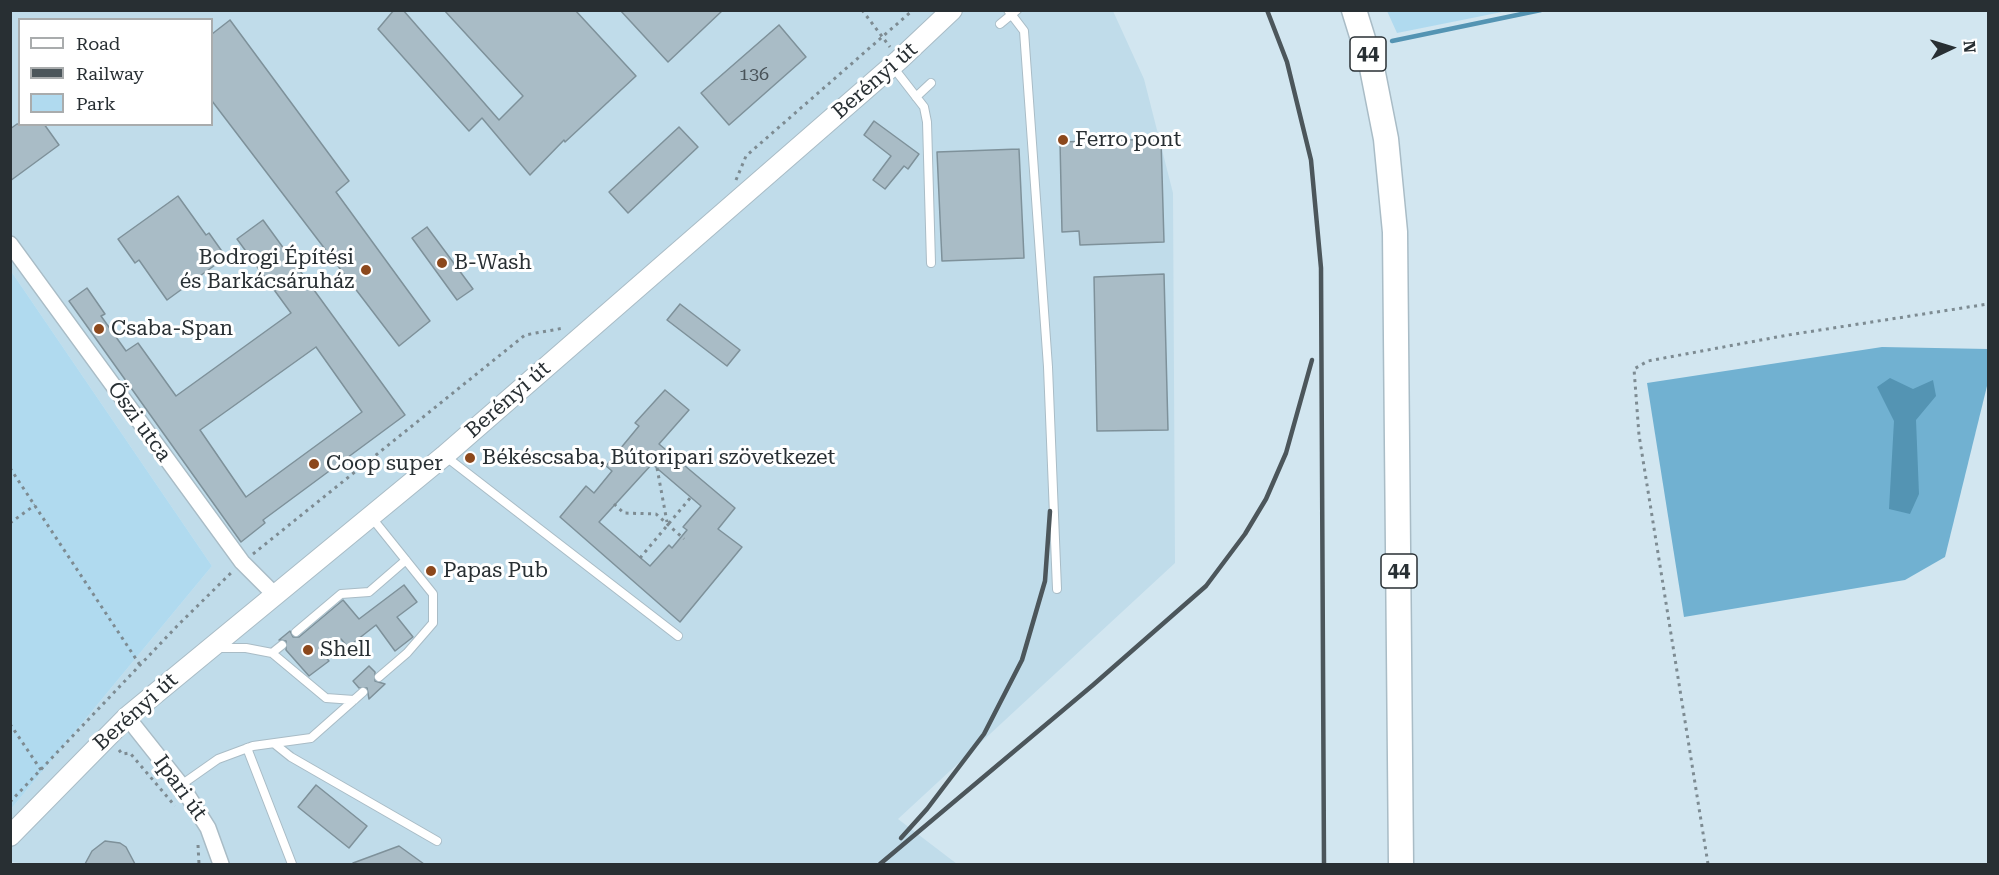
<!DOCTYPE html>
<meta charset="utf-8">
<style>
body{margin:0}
#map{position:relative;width:1999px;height:875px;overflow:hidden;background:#d2e6f0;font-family:"Roboto Serif",serif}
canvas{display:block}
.frame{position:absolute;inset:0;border:12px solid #282f33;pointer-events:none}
.legend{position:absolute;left:18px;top:18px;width:195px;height:108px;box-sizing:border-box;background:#fff;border:2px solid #a9acad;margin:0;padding:8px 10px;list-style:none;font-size:18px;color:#282f33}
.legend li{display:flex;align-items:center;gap:12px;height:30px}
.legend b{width:30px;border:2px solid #a9acad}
.north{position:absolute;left:1921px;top:18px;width:60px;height:60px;-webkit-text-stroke:4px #fff;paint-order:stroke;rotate:86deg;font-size:16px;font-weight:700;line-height:24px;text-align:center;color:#282f33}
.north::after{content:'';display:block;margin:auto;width:21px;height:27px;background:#282f33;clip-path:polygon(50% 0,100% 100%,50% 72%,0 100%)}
</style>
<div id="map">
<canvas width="1999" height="875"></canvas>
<div class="frame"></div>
<ul class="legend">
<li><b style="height:8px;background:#fff"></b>Road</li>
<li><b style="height:8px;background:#4c565b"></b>Railway</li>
<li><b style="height:16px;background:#b0daef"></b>Park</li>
</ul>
<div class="north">N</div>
</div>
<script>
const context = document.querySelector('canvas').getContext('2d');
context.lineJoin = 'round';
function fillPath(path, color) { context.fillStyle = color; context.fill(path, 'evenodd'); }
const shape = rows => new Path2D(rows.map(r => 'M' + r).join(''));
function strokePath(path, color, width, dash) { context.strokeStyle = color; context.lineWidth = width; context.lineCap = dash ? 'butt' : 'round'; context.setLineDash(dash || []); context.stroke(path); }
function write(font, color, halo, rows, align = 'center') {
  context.font = font + ' "Roboto Serif",serif'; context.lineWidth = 6; context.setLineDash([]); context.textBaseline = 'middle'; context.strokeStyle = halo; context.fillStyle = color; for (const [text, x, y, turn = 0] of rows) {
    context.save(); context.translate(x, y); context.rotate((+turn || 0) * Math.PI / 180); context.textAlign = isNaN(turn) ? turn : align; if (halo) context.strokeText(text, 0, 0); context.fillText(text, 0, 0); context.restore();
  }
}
fillPath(shape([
 [11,11,1113,11,1144,79,1173,193,1175,563,898,819,957,864,30,864,11,862,11,809,212,566,11,271],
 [20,20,212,20,212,124,20,124]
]), '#c0dcea');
fillPath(shape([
 [1387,11,1507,11,1397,33],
 [11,271,212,566,11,809,10,809]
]), '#b0daef');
fillPath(shape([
 [1882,347,1988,349,1988,382,1945,557,1905,580,1684,617,1647,383]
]), '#71b1d1');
fillPath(shape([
 [1890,378,1913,389,1933,380,1936,396,1916,420,1919,494,1910,514,1889,509,1894,421,1877,387]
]), '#5494b3');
strokePath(shape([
 [1392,41,1541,10]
]), '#5494b3', 4.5);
const building = shape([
 [394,10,403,10,499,120,523,96,444,10,575,10,636,76,565,142,564,140,530,175,482,118,469,131,378,29,394,10],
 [620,10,723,10,668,62,620,10],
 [230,20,349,181,336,192,430,321,399,346,212,101,212,34,230,20],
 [779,25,806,57,729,125,701,93,779,25],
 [874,121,919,154,908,169,904,166,885,189,873,180,891,156,864,135,874,121],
 [17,124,44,124,59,145,10,181,10,129,17,124],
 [679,127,698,147,628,213,609,192,679,127],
 [1161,139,1164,242,1080,245,1079,231,1062,232,1060,142,1161,139],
 [1019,149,1024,258,942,261,937,152,1019,149],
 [178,196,206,235,209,233,226,257,167,300,139,260,135,263,118,239,178,196],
 [263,220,405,415,263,520,265,523,241,542,69,301,87,288,105,314,101,316,126,351,138,343,176,396,291,313,237,239,263,220],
 [316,347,362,412,246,497,200,430,316,347],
 [427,227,473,289,457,300,412,238,427,227],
 [1164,274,1168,430,1097,431,1094,277,1164,274],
 [680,304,740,350,727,366,667,320,680,304],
 [665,390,689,410,659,444,735,508,718,529,742,547,680,622,560,517,586,486,594,493,612,471,606,466,639,426,635,423,665,390],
 [652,464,701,506,683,527,687,530,672,548,669,545,650,566,599,522,652,464],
 [404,585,417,602,397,617,413,637,395,651,376,625,348,647,341,639,324,655,329,661,309,676,286,650,286,641,279,640,290,631,293,637,299,637,343,600,359,619,404,585],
 [369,666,375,672,375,681,385,684,369,699,367,688,359,688,353,681,369,666],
 [316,785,367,826,349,848,298,807,316,785],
 [105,841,120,843,126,847,135,864,85,864,92,851,105,841],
 [399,846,424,864,353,864,353,863,399,846]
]);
fillPath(building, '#a9bcc6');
strokePath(building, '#7e919a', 1.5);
const service = shape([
 [1008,10,1024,31,1048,367,1057,589],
 [1000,24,1017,10],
 [893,67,924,107,927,122,931,263],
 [916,97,931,83],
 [445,456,678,636],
 [372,518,433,594,433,623,407,653,379,677],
 [296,632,341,594,369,592,406,560],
 [217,648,246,648,272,653,282,645],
 [272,653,326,698,354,700],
 [276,745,291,757,437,841],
 [247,748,292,864],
 [181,785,218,759,253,746,311,738,363,692]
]);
const minor = shape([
 [10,244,242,562,274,594],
 [127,717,181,785,208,828,221,864]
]);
const tertiary = shape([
 [10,836,127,717,444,456,899,60,952,10]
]);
const primary = shape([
 [1354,10,1372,68,1386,139,1395,232,1401,864]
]);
strokePath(service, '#a9bcc6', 10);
strokePath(minor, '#a9bcc6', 18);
strokePath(tertiary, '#a9bcc6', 22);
strokePath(primary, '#a9bcc6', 27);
strokePath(shape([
 [862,10,890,47],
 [736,180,746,156,913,10],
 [10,468,140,665],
 [657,468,667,522],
 [614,504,624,513,656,514,684,539],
 [10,523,35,505],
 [253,554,525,335,564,328],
 [640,558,691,497],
 [10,724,41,770],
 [119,750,122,754,130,753,175,806],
 [10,802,179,624,232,572],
 [198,845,199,864],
 [1708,864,1639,435,1634,369,1648,361,1788,335,1988,304]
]), '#7d8b92', 3, [3, 4.5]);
strokePath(service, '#fff', 8);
strokePath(minor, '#fff', 15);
strokePath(tertiary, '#fff', 20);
strokePath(primary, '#fff', 24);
strokePath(shape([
 [1267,10,1287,62,1311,160,1321,268,1324,864],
 [901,838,927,809,984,734,1022,660,1045,581,1050,511],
 [880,864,1093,685,1206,586,1245,534,1266,499,1286,453,1312,360]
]), '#4c565b', 4.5);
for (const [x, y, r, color] of [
 [1063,140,6,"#8c481c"],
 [442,263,6,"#8c481c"],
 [366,270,6,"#8c481c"],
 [99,329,6,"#8c481c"],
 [470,458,6,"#8c481c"],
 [314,464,6,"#8c481c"],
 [431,571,6,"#8c481c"],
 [308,650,6,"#8c481c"]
]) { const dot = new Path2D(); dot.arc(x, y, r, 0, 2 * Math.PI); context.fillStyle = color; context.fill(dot); strokePath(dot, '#fff', 2); }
write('18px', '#485258', null, [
 ["136",754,75]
]);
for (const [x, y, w] of [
 [1368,54,36],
 [1399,571,36]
]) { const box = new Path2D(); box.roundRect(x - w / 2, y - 17, w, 34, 4.5); context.fillStyle = '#fff'; context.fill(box); strokePath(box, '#282f33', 1.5); }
write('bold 20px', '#282f33', null, [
 ["44",1368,54],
 ["44",1399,571]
]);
write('21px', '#282f33', '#fff', [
 ["Berényi út",875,81,-41],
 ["Berényi út",508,400,-41],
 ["Őszi utca",139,422,54],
 ["Berényi út",136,712,-42],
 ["Ipari út",180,788,54]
]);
write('21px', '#282f33', '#fff', [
 ["Ferro pont",1075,140],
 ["Bodrogi Építési",354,258,"right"],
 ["és Barkácsáruház",354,282,"right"],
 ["B-Wash",454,263],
 ["Csaba-Span",111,329],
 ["Békéscsaba, Bútoripari szövetkezet",482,458],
 ["Coop super",326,464],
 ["Papas Pub",443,571],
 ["Shell",320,650]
], 'left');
</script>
